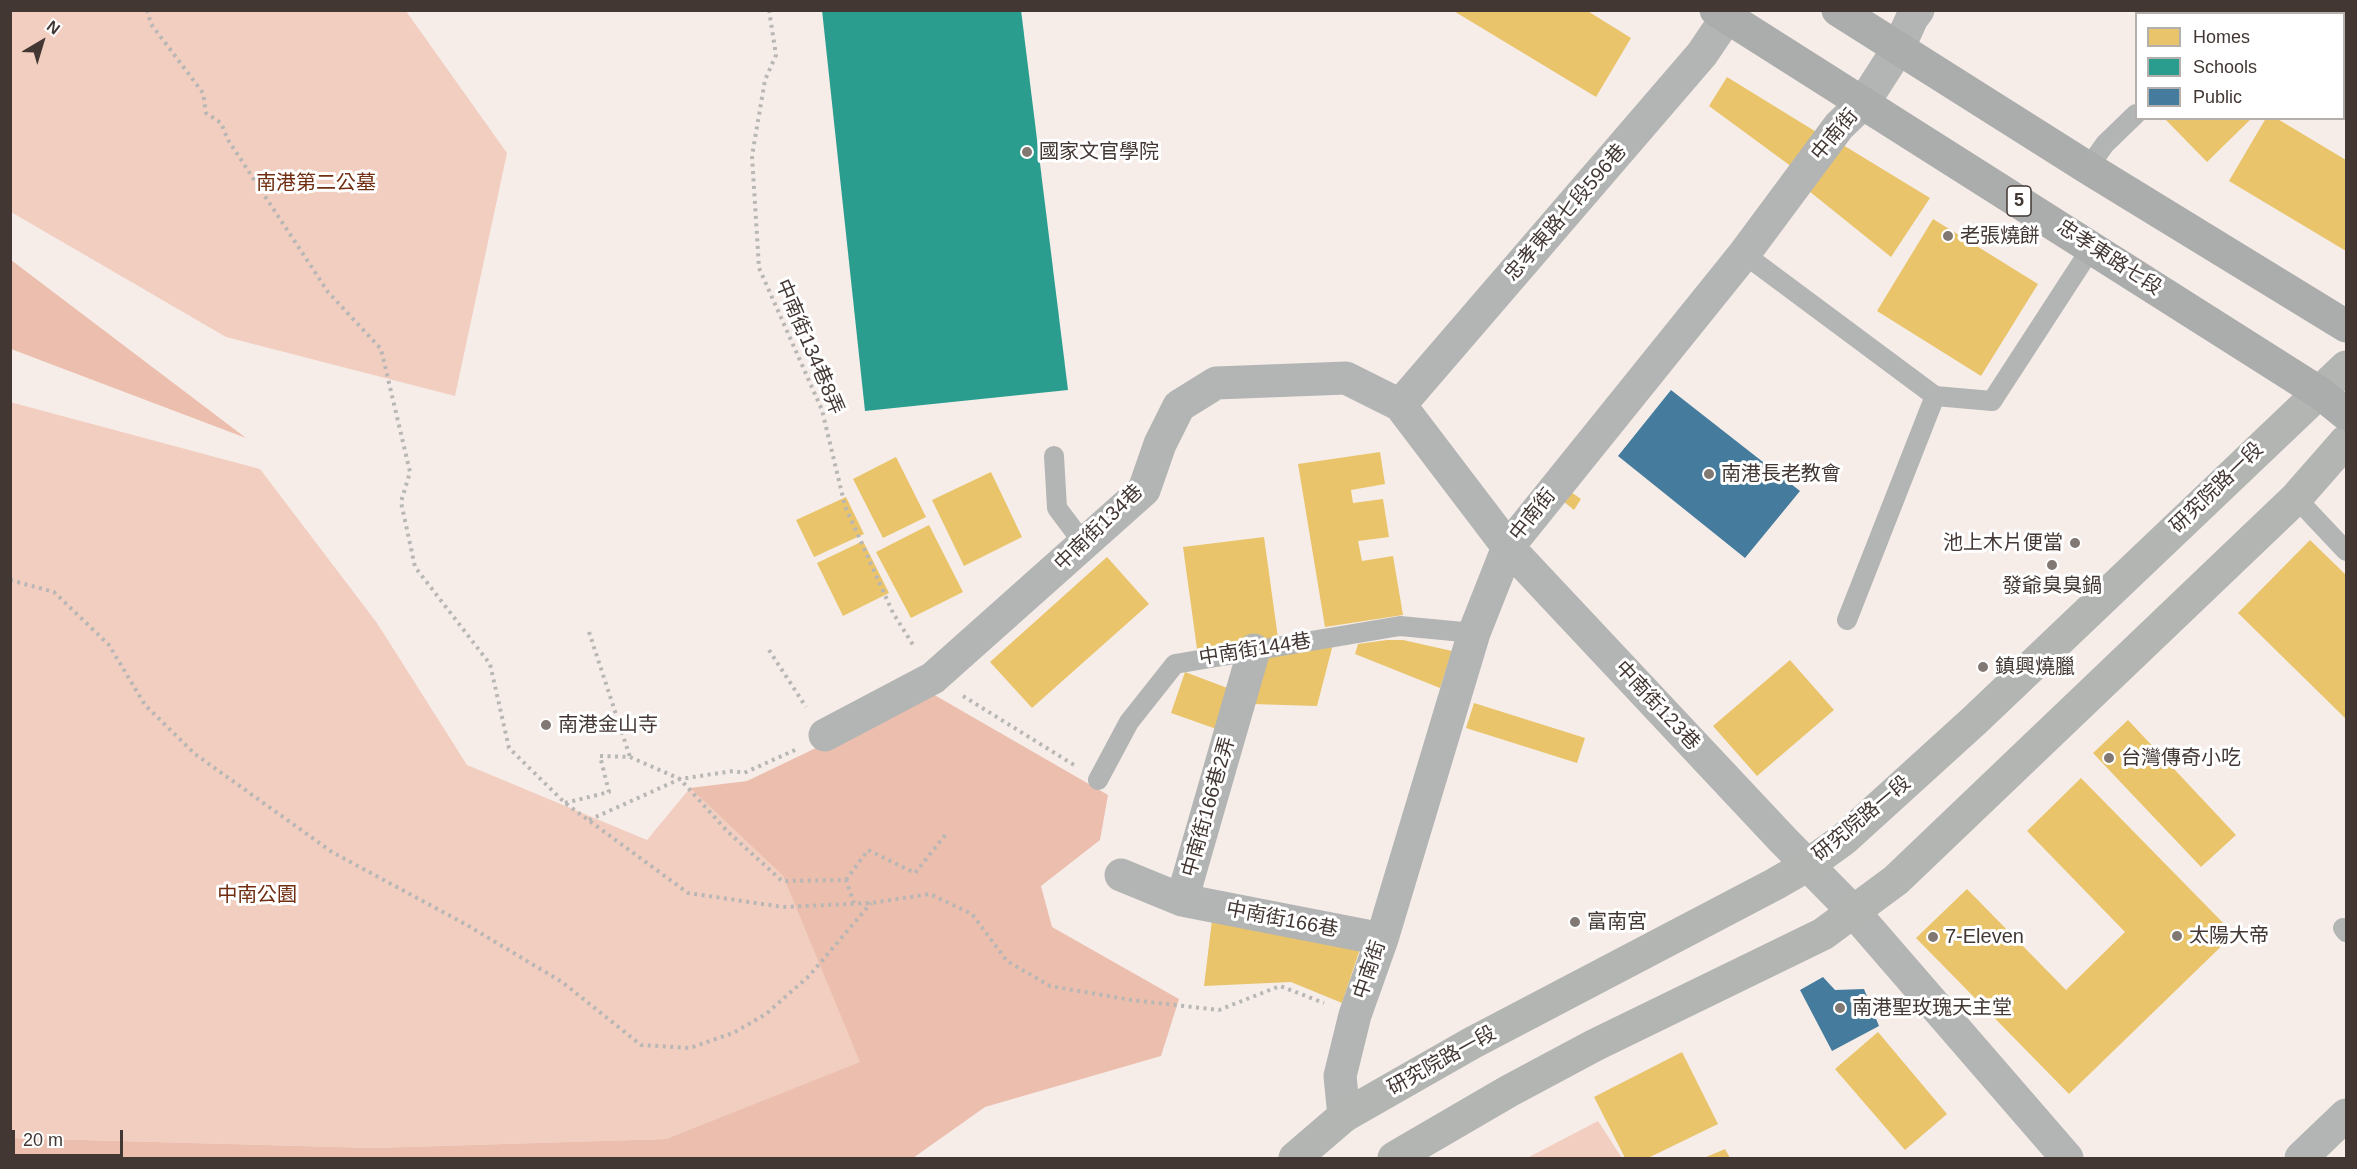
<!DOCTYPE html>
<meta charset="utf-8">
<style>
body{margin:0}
#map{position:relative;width:2357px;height:1169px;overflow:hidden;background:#f6ede9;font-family:Arial,sans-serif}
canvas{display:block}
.frame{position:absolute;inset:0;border:12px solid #423733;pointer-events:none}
.legend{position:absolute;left:2135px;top:12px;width:210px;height:108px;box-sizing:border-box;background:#fff;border:2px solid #b3afad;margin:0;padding:8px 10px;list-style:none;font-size:18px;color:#423733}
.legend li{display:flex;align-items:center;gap:12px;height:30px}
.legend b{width:30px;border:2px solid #b3afad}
.north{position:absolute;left:12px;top:12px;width:60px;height:60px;-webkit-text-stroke:4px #fff;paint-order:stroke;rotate:38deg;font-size:16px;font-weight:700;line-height:24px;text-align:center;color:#423733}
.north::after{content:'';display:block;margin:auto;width:21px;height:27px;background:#423733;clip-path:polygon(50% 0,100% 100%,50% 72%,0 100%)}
.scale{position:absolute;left:12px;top:1130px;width:111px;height:27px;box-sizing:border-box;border:3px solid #423733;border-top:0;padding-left:8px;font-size:18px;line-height:21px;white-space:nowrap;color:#423733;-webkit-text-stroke:4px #fff;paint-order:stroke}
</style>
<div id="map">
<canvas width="2357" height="1169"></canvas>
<div class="frame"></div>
<ul class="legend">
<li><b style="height:16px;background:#e9c46a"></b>Homes</li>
<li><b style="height:16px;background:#2a9d8f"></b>Schools</li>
<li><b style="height:16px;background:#457b9d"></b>Public</li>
</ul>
<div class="north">N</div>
<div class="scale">20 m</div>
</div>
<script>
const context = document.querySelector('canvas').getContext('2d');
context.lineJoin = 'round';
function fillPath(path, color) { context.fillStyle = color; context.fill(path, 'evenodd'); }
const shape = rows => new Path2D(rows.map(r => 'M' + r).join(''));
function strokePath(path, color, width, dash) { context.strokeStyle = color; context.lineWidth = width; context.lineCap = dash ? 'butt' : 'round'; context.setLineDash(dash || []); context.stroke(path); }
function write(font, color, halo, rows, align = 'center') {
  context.font = font + ' Arial,"Noto Sans TC",sans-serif'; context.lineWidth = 6; context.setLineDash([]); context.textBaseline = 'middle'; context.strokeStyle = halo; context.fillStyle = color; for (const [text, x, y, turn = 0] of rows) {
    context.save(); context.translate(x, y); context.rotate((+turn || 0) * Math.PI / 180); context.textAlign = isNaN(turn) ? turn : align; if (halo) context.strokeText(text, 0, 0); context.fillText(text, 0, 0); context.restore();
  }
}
fillPath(shape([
 [11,10,406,11,507,153,455,396,226,337,11,212],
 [10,402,260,469,377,623,467,765,647,840,690,788,783,876,861,1062,666,1139,374,1148,11,1138],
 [1598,1121,1622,1158,1527,1158]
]), '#f2cec0');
fillPath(shape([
 [10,260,11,260,246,438,11,349],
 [931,693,1108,795,1100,840,1041,886,1052,927,1179,999,1161,1056,985,1107,913,1158,11,1158,11,1138,374,1148,666,1139,860,1062,783,876,690,788,747,781]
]), '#ecbead');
fillPath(shape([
 [1452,10,1586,10,1631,38,1596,97],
 [2287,10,2346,10,2346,28,2344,31,2344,14,2290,14],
 [1727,77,1818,133,1792,167,1709,106],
 [2164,118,2252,118,2207,162],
 [2266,118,2276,118,2346,160,2346,251,2229,181],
 [1843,145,1930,198,1891,257,1809,191],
 [1933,219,2038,284,1981,376,1877,311],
 [1380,452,1385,484,1351,490,1353,503,1383,499,1389,537,1358,541,1362,561,1393,556,1403,615,1325,627,1298,464],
 [896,457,926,517,883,538,853,479],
 [991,472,1022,537,964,566,932,500],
 [1571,492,1581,499,1574,510,1563,501],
 [846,497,864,534,814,557,796,520],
 [929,525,963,592,911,618,876,552],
 [1264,537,1278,638,1197,649,1183,547],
 [2310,540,2346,575,2346,719,2238,613],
 [863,541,889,593,843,616,817,563],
 [1107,557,1149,604,1032,708,990,662],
 [1387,640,1403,640,1452,651,1440,688,1355,654,1358,644],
 [1333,644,1317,706,1252,704,1271,651],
 [1790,660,1834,710,1757,776,1713,726],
 [1185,672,1238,692,1225,732,1171,713],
 [1474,703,1585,738,1577,763,1466,728],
 [2128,720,2236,835,2201,867,2093,753],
 [2081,778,2234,934,2069,1094,1916,938,1967,889,2066,990,2125,932,2027,831],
 [1212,920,1364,937,1342,1003,1291,982,1204,986],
 [1878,1032,1947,1114,1905,1150,1835,1069],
 [1682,1052,1718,1124,1648,1158,1625,1158,1594,1097],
 [1725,1149,1730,1158,1704,1158]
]), '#e9c46a');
fillPath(shape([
 [822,10,1021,10,1068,390,865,411]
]), '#2a9d8f');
fillPath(shape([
 [1671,390,1800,491,1745,558,1618,456],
 [1823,977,1835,990,1864,989,1879,1026,1832,1051,1800,990]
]), '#457b9d');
strokePath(shape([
 [147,10,151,24,203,93,206,113,221,123,228,140,328,292,381,349,410,472,401,502,415,567,490,664,509,748,565,803,688,893,783,907,871,903,930,894,972,914,1007,961,1050,986,1131,1000,1219,1010,1280,986,1324,1003],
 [769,10,776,55,765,80,752,156,759,268,822,410,845,506,893,613,915,648],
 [10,580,54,592,109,645,145,705,195,754,332,852,467,925,562,982,641,1045,690,1048,733,1033,766,1014,809,976,871,903],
 [589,632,630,757],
 [769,650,806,707],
 [963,696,1074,765],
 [565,803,609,792,600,756,630,757,680,779,733,771,744,773,795,750],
 [589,820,680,779,728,832,782,881,846,880,854,903],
 [846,880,868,850,915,873,946,834]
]), '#b8b7b5', 4, [3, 4.5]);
strokePath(shape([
 [2241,14,2244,10],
 [2088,168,2105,144,2136,114],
 [1744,254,1935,396,1992,401,2092,247],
 [1054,456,1057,508,1084,544],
 [2296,498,2346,551],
 [1847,620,1935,396],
 [1098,780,1129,722,1175,664,1400,626,1474,633],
 [2343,928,2346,932]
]), '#b3b5b4', 20);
strokePath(shape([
 [1400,405,1702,54,1727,17],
 [825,735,933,678,1144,490,1160,444,1179,406,1216,383,1346,378,1400,405,1508,547,1783,840,1853,911,2067,1158],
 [1121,875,1182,900,1254,650],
 [1182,900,1382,939],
 [1344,1116,1340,1076,1355,1015,1382,939,1474,633,1508,547,1744,254,1839,126,1864,102,1898,49,1912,18,1918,10],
 [2301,1158,2346,1115]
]), '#b3b5b4', 33);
strokePath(shape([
 [1295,1158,1344,1116,1472,1043,1775,884,1808,865,1844,839,1975,720,2346,367],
 [1394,1158,1509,1091,1595,1045,1823,934,1896,880,2296,498,2346,441]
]), '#b3b5b3', 33);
strokePath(shape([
 [1716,10,2320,393,2346,414],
 [1838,10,2088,168,2346,326]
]), '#abadac', 33);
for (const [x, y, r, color] of [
 [1027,152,6,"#817773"],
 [1948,236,6,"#817773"],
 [1709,474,6,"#817773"],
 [2075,543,6,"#817773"],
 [2052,565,6,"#817773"],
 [1983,667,6,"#817773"],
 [546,725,6,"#817773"],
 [2109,758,6,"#817773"],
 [1575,922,6,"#817773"],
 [2177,936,6,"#817773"],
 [1933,937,6,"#817773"],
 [1840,1008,6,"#817773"]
]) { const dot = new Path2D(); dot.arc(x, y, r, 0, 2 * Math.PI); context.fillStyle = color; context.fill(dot); strokePath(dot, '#fff', 2); }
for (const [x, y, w] of [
 [2019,201,24]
]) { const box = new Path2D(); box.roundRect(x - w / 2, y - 15, w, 30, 4.5); context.fillStyle = '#fff'; context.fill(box); strokePath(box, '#423733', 1.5); }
write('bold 18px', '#423733', null, [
 ["5",2019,201]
]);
write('20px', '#423733', '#fff', [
 ["中南街",1835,135,-50],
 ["忠孝東路七段596巷",1566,213,-49],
 ["忠孝東路七段",2109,258,33],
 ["中南街134巷8弄",809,347,67],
 ["研究院路一段",2217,488,-44],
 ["中南街",1533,515,-51],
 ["中南街134巷",1099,528,-44],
 ["中南街144巷",1255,650,-9],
 ["中南街123巷",1657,706,47],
 ["中南街166巷2弄",1209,807,-74],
 ["研究院路一段",1862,819,-40],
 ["中南街166巷",1282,920,11],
 ["中南街",1370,970,-71],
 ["研究院路一段",1442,1061,-29]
]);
write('20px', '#423733', '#fff', [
 ["國家文官學院",1039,152],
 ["老張燒餅",1960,236],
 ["南港長老教會",1721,474],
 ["池上木片便當",2063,543,"right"],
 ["發爺臭臭鍋",2052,586,"center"],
 ["鎮興燒臘",1995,667],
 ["南港金山寺",558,725],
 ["台灣傳奇小吃",2121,758],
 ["富南宮",1587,922],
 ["太陽大帝",2189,936],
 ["7-Eleven",1945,937],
 ["南港聖玫瑰天主堂",1852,1008]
], 'left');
write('20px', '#702d10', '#fff', [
 ["南港第二公墓",316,183],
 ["中南公園",257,895]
]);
</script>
